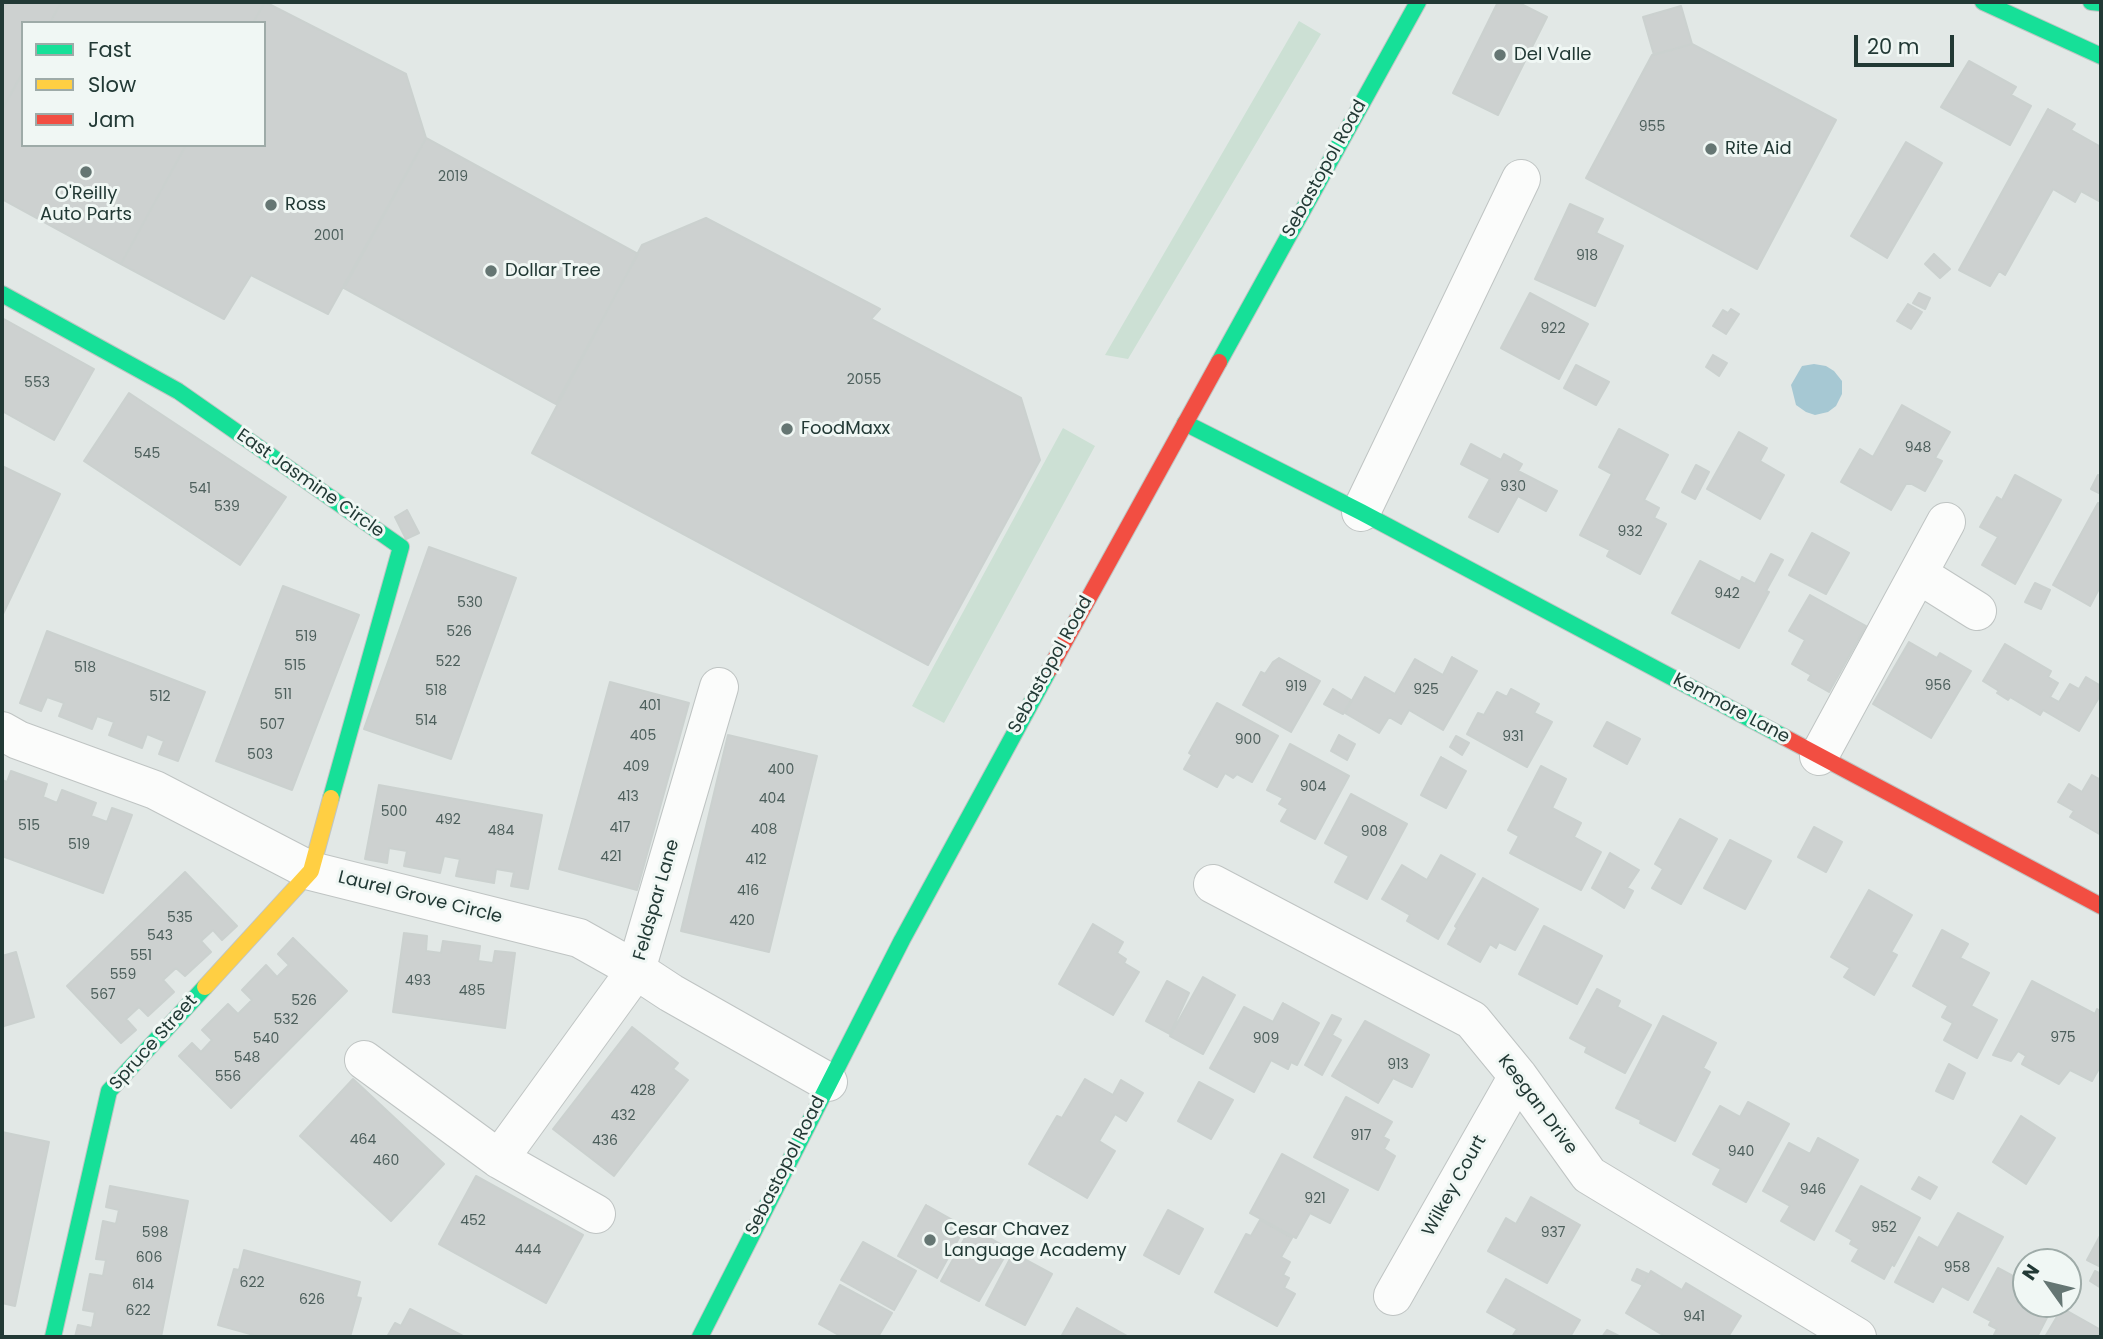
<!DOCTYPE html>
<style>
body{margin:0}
#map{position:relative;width:2103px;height:1339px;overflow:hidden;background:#e2e8e6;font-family:Poppins,sans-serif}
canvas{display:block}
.frame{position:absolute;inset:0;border:4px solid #223935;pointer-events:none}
.legend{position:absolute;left:21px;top:21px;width:245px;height:126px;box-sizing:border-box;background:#f0f7f4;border:2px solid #9eaba8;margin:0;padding:9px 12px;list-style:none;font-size:21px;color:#223935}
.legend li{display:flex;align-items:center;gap:14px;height:35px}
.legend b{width:35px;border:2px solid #9eaba8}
.north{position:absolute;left:2012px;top:1248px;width:70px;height:70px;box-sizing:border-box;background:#f0f7f4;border:2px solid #9eaba8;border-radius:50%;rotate:304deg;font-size:19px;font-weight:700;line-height:28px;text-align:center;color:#223935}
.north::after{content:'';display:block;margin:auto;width:24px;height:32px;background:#657673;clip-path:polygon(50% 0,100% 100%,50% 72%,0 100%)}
.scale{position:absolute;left:1854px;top:35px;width:100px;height:32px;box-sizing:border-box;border:4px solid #223935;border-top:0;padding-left:9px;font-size:21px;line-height:24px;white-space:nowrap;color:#223935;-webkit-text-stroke:5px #f0f7f4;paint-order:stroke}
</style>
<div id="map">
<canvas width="2103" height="1339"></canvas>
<div class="frame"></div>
<ul class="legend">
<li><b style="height:9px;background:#16e098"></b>Fast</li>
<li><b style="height:9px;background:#ffcf43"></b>Slow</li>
<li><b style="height:9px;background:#f24e42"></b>Jam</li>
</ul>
<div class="north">N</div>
<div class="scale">20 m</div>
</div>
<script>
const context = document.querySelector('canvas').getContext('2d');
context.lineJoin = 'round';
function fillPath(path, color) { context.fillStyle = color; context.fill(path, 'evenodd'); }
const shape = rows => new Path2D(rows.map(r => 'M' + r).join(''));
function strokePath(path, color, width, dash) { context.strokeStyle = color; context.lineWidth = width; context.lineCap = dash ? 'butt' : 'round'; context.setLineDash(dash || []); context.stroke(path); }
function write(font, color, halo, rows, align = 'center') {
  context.font = font + ' Poppins,sans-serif'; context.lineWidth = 6; context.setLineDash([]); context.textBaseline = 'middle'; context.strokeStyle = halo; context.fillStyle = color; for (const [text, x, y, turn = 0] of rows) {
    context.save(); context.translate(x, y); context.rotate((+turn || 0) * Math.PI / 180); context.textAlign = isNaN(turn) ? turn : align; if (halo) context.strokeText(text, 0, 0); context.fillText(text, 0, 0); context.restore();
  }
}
fillPath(shape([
 [1299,21,1321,34,1128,359,1105,355],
 [1063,428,1095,446,944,723,912,706]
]), '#cce0d4');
fillPath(shape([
 [1814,364,1826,366,1834,371,1842,381,1842,394,1836,406,1828,412,1815,415,1806,412,1796,405,1791,385,1802,366]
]), '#a6c8d3');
const building = shape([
 [2,2,61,2,50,23,23,23,23,72,2,110,2,2],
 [61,2,265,2,253,23,50,23,61,2],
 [265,2,406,74,426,138,328,314,251,275,224,319,121,264,186,145,264,145,264,23,253,23,265,2],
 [1498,2,1517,2,1547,17,1498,115,1453,93,1498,2],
 [1681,6,1692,44,1654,55,1643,17,1681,6],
 [1692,44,1836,120,1757,269,1586,178,1652,55,1692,44],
 [1969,61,2016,87,2011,95,2031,106,2010,145,1941,107,1969,61],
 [23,72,23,145,186,145,121,264,2,199,2,110,23,72],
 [2048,109,2075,124,2071,130,2101,147,2101,202,2081,191,2075,202,2053,189,2005,275,1999,271,1990,286,1959,270,2048,109],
 [426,138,638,254,556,404,344,288,426,138],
 [1906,142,1942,163,1887,258,1851,236,1906,142],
 [1570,204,1603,219,1596,233,1623,246,1595,306,1535,279,1570,204],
 [706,218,880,309,871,319,1021,398,1040,460,928,665,532,453,642,245,706,218],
 [1934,254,1950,269,1940,278,1925,264,1934,254],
 [1530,293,1588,324,1559,379,1501,348,1530,293],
 [1919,293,1930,298,1925,309,1913,303,1919,293],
 [1908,304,1922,312,1911,329,1897,321,1908,304],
 [1731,309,1739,314,1726,334,1713,326,1723,310,1728,313,1731,309],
 [2,318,94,369,54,440,2,411,2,318],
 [1713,355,1727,363,1719,376,1706,367,1713,355],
 [1576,365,1609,382,1596,405,1564,388,1576,365],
 [129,393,286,497,240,565,84,461,129,393],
 [1902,405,1950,432,1935,458,1942,461,1925,491,1912,484,1906,484,1891,510,1841,482,1860,449,1873,457,1902,405],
 [1619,429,1668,455,1644,500,1659,508,1654,518,1666,524,1640,574,1607,556,1610,550,1580,535,1612,474,1599,467,1619,429],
 [1739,432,1767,448,1760,461,1784,475,1760,519,1707,489,1739,432],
 [1471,444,1501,460,1504,454,1522,464,1518,471,1557,491,1546,511,1518,496,1498,532,1469,517,1490,479,1461,464,1471,444],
 [1696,465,1709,472,1695,499,1682,492,1696,465],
 [2,466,60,494,2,616,2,466],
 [2015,475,2061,500,2015,584,1982,565,1998,537,1980,527,1997,497,2002,500,2015,475],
 [2098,475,2101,477,2101,494,2091,489,2098,475],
 [2098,503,2101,504,2101,585,2090,606,2053,585,2098,503],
 [407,510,419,533,406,539,395,517,407,510],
 [1812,533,1849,553,1826,594,1789,575,1812,533],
 [429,547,516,578,451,759,364,729,429,547],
 [1771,554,1783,560,1766,591,1769,592,1739,648,1672,613,1700,561,1740,582,1742,577,1755,584,1771,554],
 [2035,583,2050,590,2041,609,2025,602,2035,583],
 [283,586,359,615,292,790,216,761,283,586],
 [1810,595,1866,626,1829,692,1808,680,1811,675,1792,664,1805,640,1789,631,1810,595],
 [47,631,205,692,178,761,159,754,164,741,147,734,142,748,109,735,114,722,97,716,92,729,59,716,64,703,47,697,41,711,20,703,47,631],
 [1909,642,1937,658,1940,653,1971,671,1931,738,1873,704,1909,642],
 [2005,644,2051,671,2048,677,2058,683,2050,697,2059,702,2070,684,2079,689,2086,677,2101,686,2101,694,2079,731,2043,710,2040,715,2010,697,2008,700,1997,693,1999,691,1983,681,2005,644],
 [1452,657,1477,671,1443,730,1409,710,1401,724,1389,717,1379,733,1345,713,1365,677,1395,694,1415,659,1443,675,1452,657],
 [1279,658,1320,681,1291,732,1243,705,1261,672,1265,674,1273,662,1279,658],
 [610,682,689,703,637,890,559,869,610,682],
 [1333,689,1351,700,1343,714,1324,704,1333,689],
 [1511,689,1539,704,1534,713,1552,722,1527,767,1467,734,1478,713,1484,715,1497,692,1507,697,1511,689],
 [1217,703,1278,736,1252,782,1237,774,1233,778,1225,773,1217,787,1184,769,1192,755,1189,753,1217,703],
 [1607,722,1640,739,1627,764,1594,746,1607,722],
 [728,735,817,756,769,952,681,931,728,735],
 [1339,735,1355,744,1347,760,1331,751,1339,735],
 [1456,736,1469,743,1462,755,1450,747,1456,736],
 [1290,744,1349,776,1315,839,1281,821,1288,809,1279,804,1283,798,1267,790,1290,744],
 [1441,757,1466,771,1446,808,1421,795,1441,757],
 [1541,766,1566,779,1552,808,1581,823,1574,837,1601,852,1581,890,1510,853,1519,836,1508,830,1541,766],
 [11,771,47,784,43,797,57,803,62,790,96,803,91,816,107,822,112,808,132,815,103,893,2,856,2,780,7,782,11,771],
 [2092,775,2101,780,2101,835,2070,817,2074,811,2058,802,2069,784,2082,792,2092,775],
 [379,785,542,815,528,889,511,886,514,872,496,869,494,883,456,876,460,859,444,856,440,873,404,866,407,851,389,848,387,863,365,859,379,785],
 [1351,794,1407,824,1367,899,1335,882,1349,856,1325,843,1351,794],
 [1680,819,1717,839,1681,904,1652,888,1663,869,1655,864,1680,819],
 [1814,827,1842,842,1826,872,1798,857,1814,827],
 [1730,840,1771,861,1745,909,1704,888,1730,840],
 [1610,853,1639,870,1627,888,1633,891,1624,908,1592,888,1610,853],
 [1441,855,1475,874,1438,939,1407,921,1410,915,1382,899,1402,865,1427,880,1441,855],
 [185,872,237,926,222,940,213,930,201,941,211,952,185,976,176,968,163,980,174,992,148,1016,139,1007,126,1019,136,1030,121,1043,67,986,185,872],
 [1483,878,1538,909,1515,950,1499,942,1496,948,1490,944,1480,962,1448,944,1457,928,1455,926,1483,878],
 [1869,890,1912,915,1891,952,1897,955,1874,995,1844,977,1850,968,1831,957,1869,890],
 [1093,924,1123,942,1117,953,1126,959,1124,963,1139,972,1113,1015,1059,984,1093,924],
 [1544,926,1602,956,1577,1004,1519,974,1544,926],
 [1942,930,1968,944,1960,958,1989,973,1971,1006,1997,1020,1977,1058,1944,1040,1953,1023,1942,1017,1948,1006,1913,986,1942,930],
 [404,933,427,936,426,951,441,953,443,941,480,946,478,961,493,963,495,951,515,953,505,1028,393,1012,404,933],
 [293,938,347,991,231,1108,179,1056,192,1043,201,1052,212,1040,202,1030,228,1004,238,1014,252,1000,242,990,266,965,277,977,289,965,278,954,293,938],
 [16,952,34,1017,4,1026,2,1029,2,956,16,952],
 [1203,977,1235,995,1203,1054,1170,1036,1203,977],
 [1167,981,1189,993,1170,1034,1146,1021,1167,981],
 [2032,981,2095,1014,2097,1009,2101,1012,2101,1065,2092,1081,2070,1070,2059,1084,2022,1064,2026,1056,2018,1051,2011,1061,1993,1055,2032,981],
 [1597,989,1620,1001,1617,1007,1651,1025,1625,1073,1585,1052,1587,1047,1570,1038,1597,989],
 [1283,1003,1319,1023,1297,1065,1291,1062,1288,1069,1271,1060,1254,1092,1210,1068,1244,1007,1273,1022,1283,1003],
 [1332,1015,1341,1019,1332,1035,1341,1040,1322,1075,1305,1065,1332,1015],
 [1663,1016,1716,1043,1703,1068,1710,1072,1675,1141,1640,1123,1641,1120,1616,1108,1663,1016],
 [1365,1021,1429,1055,1412,1087,1393,1078,1378,1103,1332,1076,1365,1021],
 [632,1027,678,1063,673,1069,688,1080,614,1176,553,1129,632,1027],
 [1949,1064,1965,1073,1953,1099,1936,1091,1949,1064],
 [353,1079,444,1164,391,1221,300,1136,353,1079],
 [1085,1079,1113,1095,1121,1080,1143,1093,1126,1121,1115,1114,1099,1141,1115,1151,1087,1198,1029,1164,1057,1116,1062,1118,1085,1079],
 [1199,1082,1233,1100,1211,1139,1178,1121,1199,1082],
 [1346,1097,1392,1122,1383,1137,1389,1140,1384,1149,1395,1156,1378,1190,1314,1157,1346,1097],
 [1748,1102,1789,1124,1746,1202,1713,1184,1721,1169,1693,1154,1720,1106,1740,1117,1748,1102],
 [2021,1116,2055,1138,2026,1184,1993,1162,2021,1116],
 [2,1132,49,1142,15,1306,2,1303,2,1132],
 [1818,1138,1858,1160,1814,1240,1781,1221,1790,1206,1763,1191,1789,1143,1810,1154,1818,1138],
 [1282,1154,1348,1190,1330,1223,1310,1213,1296,1238,1250,1213,1282,1154],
 [476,1176,583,1235,546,1303,439,1244,476,1176],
 [1919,1177,1937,1187,1930,1199,1912,1189,1919,1177],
 [110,1186,188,1201,161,1337,75,1337,78,1325,92,1328,95,1312,83,1310,90,1274,103,1276,106,1260,96,1259,103,1221,116,1224,119,1210,106,1207,110,1186],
 [1861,1186,1920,1218,1894,1266,1892,1264,1884,1279,1852,1261,1859,1249,1850,1244,1852,1240,1836,1231,1861,1186],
 [1531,1197,1580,1225,1547,1283,1488,1251,1506,1218,1516,1224,1531,1197],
 [926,1205,965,1227,937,1278,898,1256,926,1205],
 [1168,1210,1203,1229,1179,1274,1144,1255,1168,1210],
 [1958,1213,2003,1237,1968,1300,1942,1286,1933,1302,1895,1282,1919,1237,1938,1248,1958,1213],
 [1260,1220,1292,1238,1281,1257,1290,1262,1283,1275,1289,1278,1284,1288,1295,1294,1277,1326,1215,1292,1246,1234,1251,1236,1260,1220],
 [971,1227,1009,1249,979,1301,941,1281,971,1227],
 [2101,1234,2101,1267,2087,1260,2101,1234],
 [863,1242,916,1271,894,1310,841,1280,863,1242],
 [244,1250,360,1282,356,1297,361,1298,350,1337,261,1337,218,1325,234,1269,239,1270,244,1250],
 [1013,1253,1052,1274,1025,1325,986,1305,1013,1253],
 [1998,1268,2026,1283,2026,1304,2054,1304,2037,1337,1993,1337,1997,1329,1989,1325,1991,1321,1974,1312,1998,1268],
 [1637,1269,1648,1274,1643,1285,1632,1280,1637,1269],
 [1651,1271,1682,1290,1686,1283,1741,1316,1728,1337,1666,1337,1626,1313,1651,1271],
 [2095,1271,2101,1274,2101,1288,2090,1281,2095,1271],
 [1506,1279,1580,1320,1570,1337,1512,1337,1517,1329,1487,1312,1506,1279],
 [840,1285,892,1313,878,1337,842,1337,819,1324,840,1285],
 [1077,1308,1129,1337,1061,1337,1077,1308],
 [2062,1308,2101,1330,2101,1337,2045,1337,2062,1308],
 [410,1309,465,1337,387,1337,395,1323,401,1326,410,1309],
 [1607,1330,1621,1337,1602,1337,1607,1330]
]);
fillPath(building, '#cdd1d0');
strokePath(building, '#cbd1cf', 2);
const street = shape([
 [1361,512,1521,179],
 [1918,574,1977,611],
 [2,731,18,740,155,790,311,871,579,938,636,970,671,993,828,1082],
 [1819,756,1946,522],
 [1213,884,1472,1020,1518,1076,1589,1175,1857,1337],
 [364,1060,499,1159,596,1214],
 [499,1159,636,970,719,687],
 [1393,1296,1518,1076]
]);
const fast = shape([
 [1983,2,2101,56],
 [2091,2,2101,3],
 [2,294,178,391,401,547,331,798],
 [1219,362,1418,2],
 [1185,423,1361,512,1784,737],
 [53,1337,109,1091,205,987],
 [700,1337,902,940,1049,670]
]);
const slow = shape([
 [205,987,311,871,331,798]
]);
const jam = shape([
 [1049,670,1219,362],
 [1784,737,2101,906]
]);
strokePath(street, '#bfc4c3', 40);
strokePath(fast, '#bfc5c3', 18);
strokePath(slow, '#bfc5c3', 18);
strokePath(jam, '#bfc5c3', 18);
strokePath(street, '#fbfcfb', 38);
strokePath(fast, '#16e098', 16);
strokePath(slow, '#ffcf43', 16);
strokePath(jam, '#f24e42', 16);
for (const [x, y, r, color] of [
 [1500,55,7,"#657673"],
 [1711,149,7,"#657673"],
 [86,172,7,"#657673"],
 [271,205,7,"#657673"],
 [491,271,7,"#657673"],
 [787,429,7,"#657673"],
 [930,1240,7,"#657673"]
]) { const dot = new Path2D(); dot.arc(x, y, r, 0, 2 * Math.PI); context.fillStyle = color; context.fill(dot); strokePath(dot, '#f0f7f4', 2.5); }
write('14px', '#4d5f5c', null, [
 ["955",1652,127],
 ["2019",453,177],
 ["2001",329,236],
 ["918",1587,256],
 ["922",1553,329],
 ["2055",864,380],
 ["553",37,383],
 ["948",1918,448],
 ["545",147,454],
 ["930",1513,487],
 ["541",200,489],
 ["539",227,507],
 ["932",1630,532],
 ["942",1727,594],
 ["530",470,603],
 ["526",459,632],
 ["519",306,637],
 ["522",448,662],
 ["515",295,666],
 ["518",85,668],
 ["956",1938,686],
 ["919",1296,687],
 ["925",1426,690],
 ["518",436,691],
 ["511",283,695],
 ["512",160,697],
 ["401",650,706],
 ["514",426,721],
 ["507",272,725],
 ["405",643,736],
 ["931",1513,737],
 ["900",1248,740],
 ["503",260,755],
 ["409",636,767],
 ["400",781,770],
 ["904",1313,787],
 ["413",628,797],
 ["404",772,799],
 ["500",394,812],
 ["492",448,820],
 ["515",29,826],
 ["417",620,828],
 ["408",764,830],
 ["484",501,831],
 ["908",1374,832],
 ["519",79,845],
 ["421",611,857],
 ["412",756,860],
 ["416",748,891],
 ["535",180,918],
 ["420",742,921],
 ["543",160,936],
 ["551",141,956],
 ["559",123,975],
 ["493",418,981],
 ["485",472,991],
 ["567",103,995],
 ["526",304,1001],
 ["532",286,1020],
 ["975",2063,1038],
 ["540",266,1039],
 ["909",1266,1039],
 ["548",247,1058],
 ["913",1398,1065],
 ["556",228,1077],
 ["428",643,1091],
 ["432",623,1116],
 ["917",1361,1136],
 ["464",363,1140],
 ["436",605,1141],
 ["940",1741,1152],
 ["460",386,1161],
 ["946",1813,1190],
 ["921",1315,1199],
 ["452",473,1221],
 ["952",1884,1228],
 ["598",155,1233],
 ["937",1553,1233],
 ["444",528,1250],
 ["606",149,1258],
 ["958",1957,1268],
 ["622",252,1283],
 ["614",143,1285],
 ["626",312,1300],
 ["622",138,1311],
 ["941",1694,1317]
]);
write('18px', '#223935', '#f0f7f4', [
 ["Del Valle",1514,55],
 ["Rite Aid",1725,149],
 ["O'Reilly",86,194,"center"],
 ["Auto Parts",86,215,"center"],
 ["Ross",285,205],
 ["Dollar Tree",505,271],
 ["FoodMaxx",801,429],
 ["Cesar Chavez",944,1230],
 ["Language Academy",944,1251]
], 'left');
write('18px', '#223935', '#f0f7f4', [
 ["Sebastopol Road",1325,169,-61],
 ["East Jasmine Circle",310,484,35],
 ["Sebastopol Road",1051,665,-61],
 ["Kenmore Lane",1731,709,28],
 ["Laurel Grove Circle",420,898,14],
 ["Feldspar Lane",657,900,-74],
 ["Spruce Street",154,1043,-48],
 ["Keegan Drive",1537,1105,53],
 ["Sebastopol Road",786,1166,-63],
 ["Wilkey Court",1455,1186,-61]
]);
</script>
